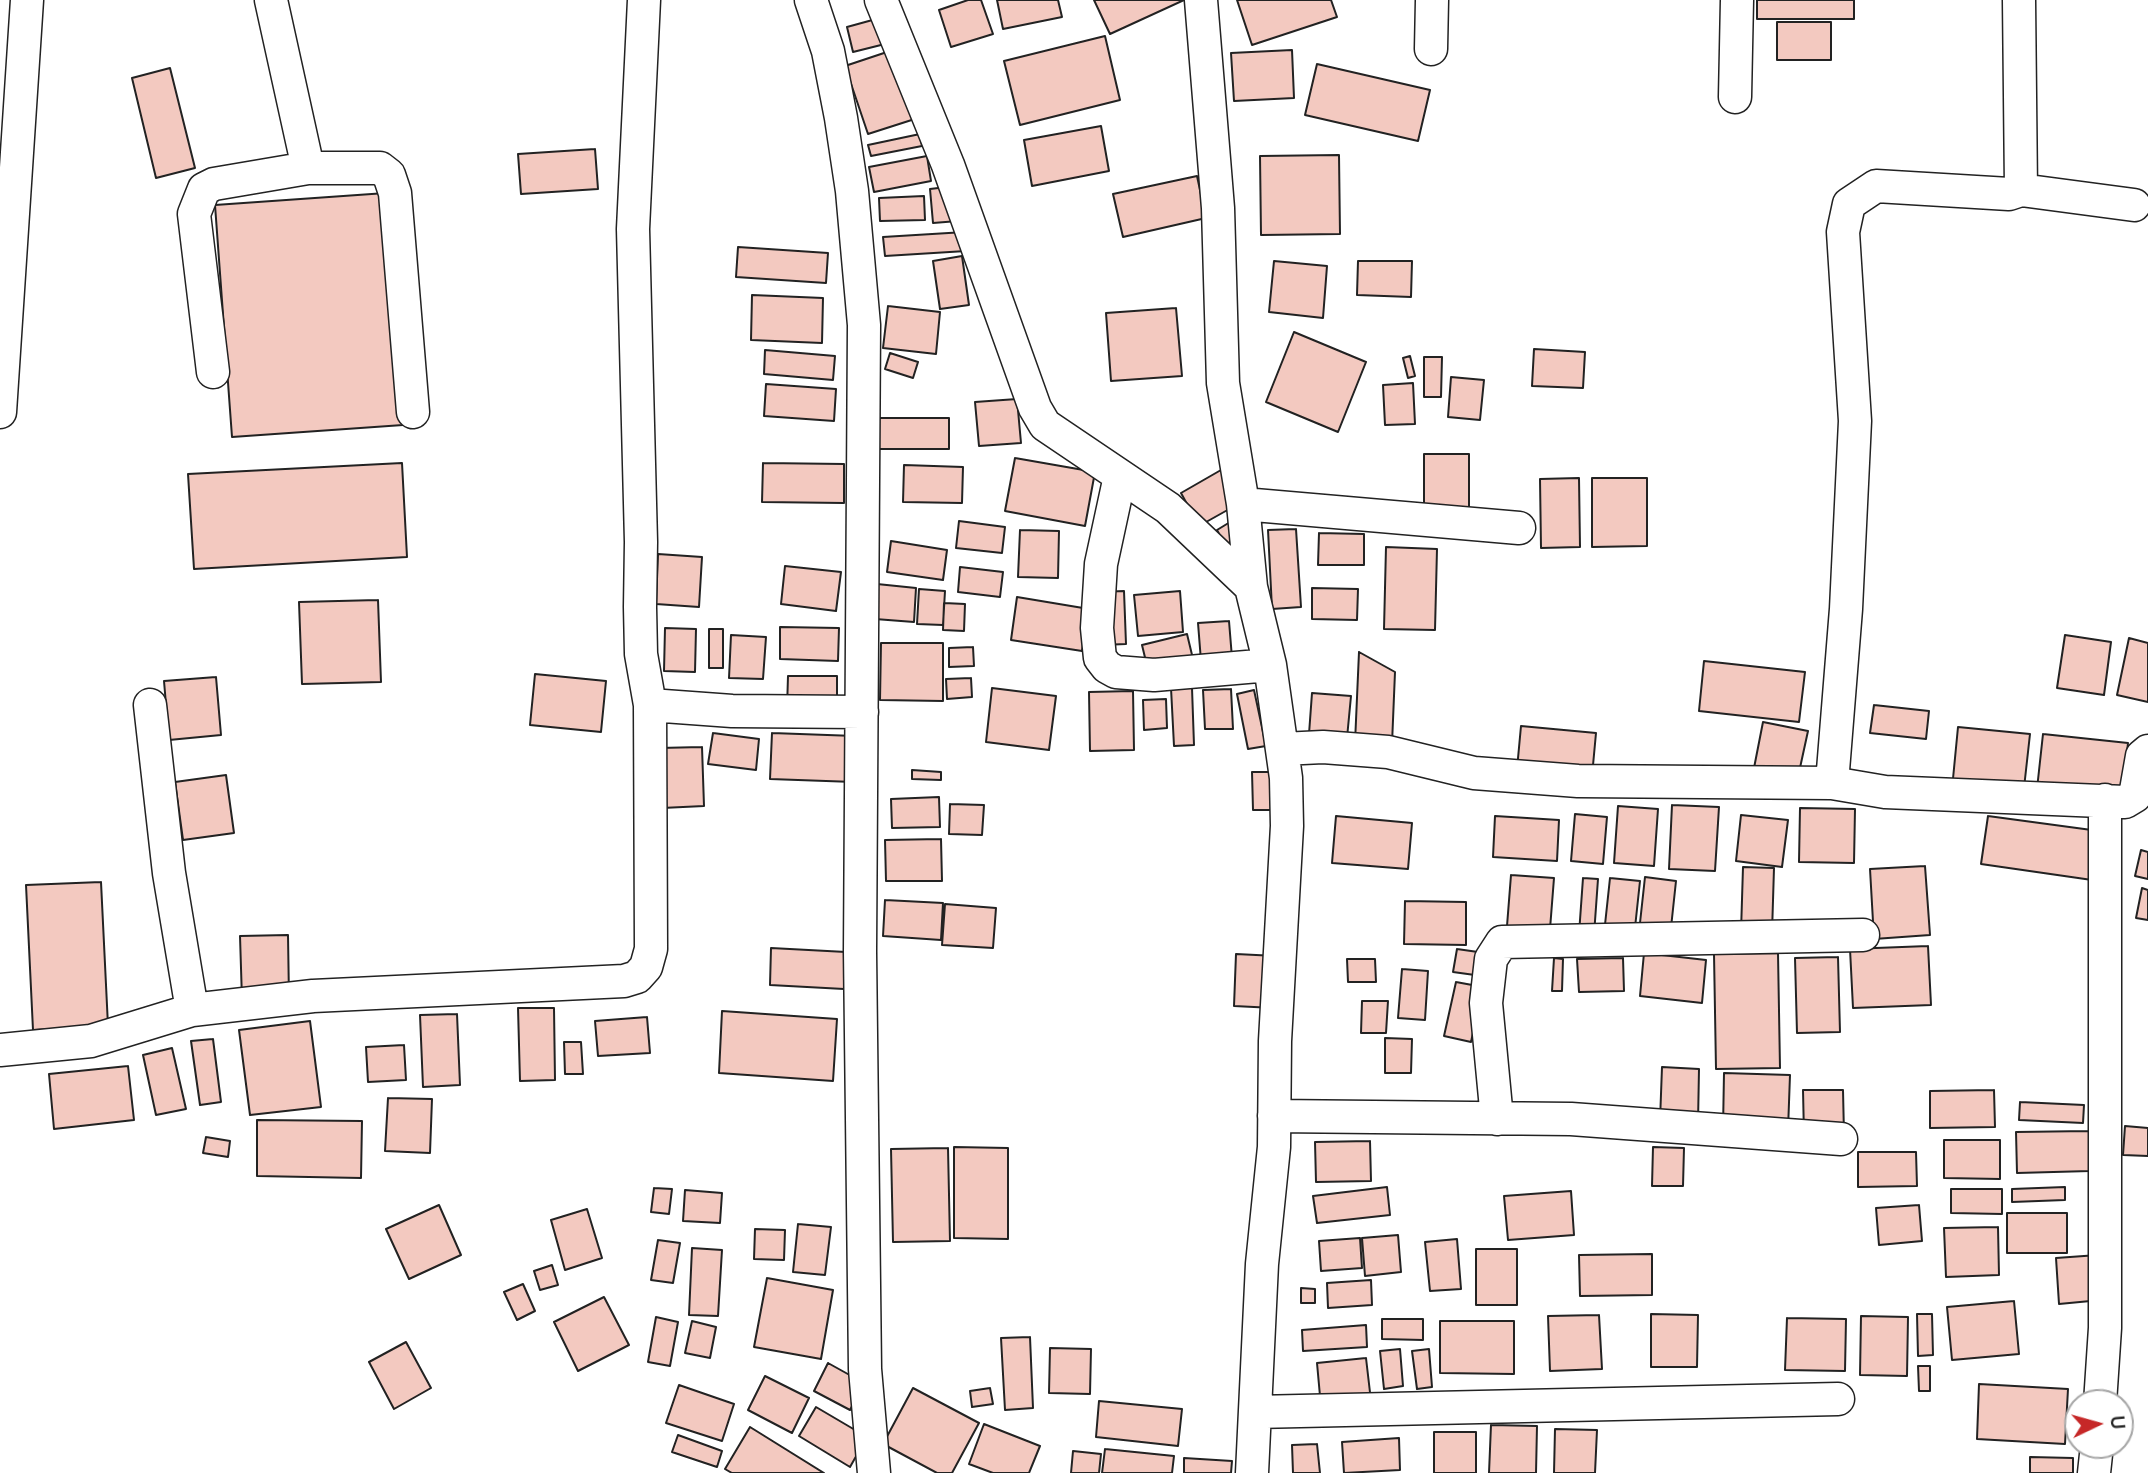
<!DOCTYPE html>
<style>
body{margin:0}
#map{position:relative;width:2148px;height:1473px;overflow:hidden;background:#fff;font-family:Manrope,sans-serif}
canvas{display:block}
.north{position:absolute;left:2064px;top:1389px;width:70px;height:70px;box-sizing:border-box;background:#fff;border:2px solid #a7a7a7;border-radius:50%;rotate:85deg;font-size:19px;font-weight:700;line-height:28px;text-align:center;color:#222}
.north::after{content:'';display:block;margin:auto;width:24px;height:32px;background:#c62828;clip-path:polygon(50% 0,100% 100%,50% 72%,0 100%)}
</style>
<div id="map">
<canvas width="2148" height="1473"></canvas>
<div class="north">U</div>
</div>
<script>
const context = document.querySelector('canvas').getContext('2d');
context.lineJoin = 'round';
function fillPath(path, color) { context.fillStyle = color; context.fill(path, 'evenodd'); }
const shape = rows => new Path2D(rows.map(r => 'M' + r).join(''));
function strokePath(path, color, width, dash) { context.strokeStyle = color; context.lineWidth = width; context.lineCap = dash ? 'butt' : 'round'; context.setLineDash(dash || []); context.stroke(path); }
const building = shape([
 [968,0,981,0,993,34,951,47,939,10,968,0],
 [997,0,1058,0,1062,17,1003,29,997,0],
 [1094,0,1184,0,1110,34,1094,0],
 [1237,0,1331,0,1337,17,1252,45,1237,0],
 [1757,0,1854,0,1854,19,1757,19,1757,0],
 [887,16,893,42,853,52,847,27,887,16],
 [1777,22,1831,22,1831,60,1777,60,1777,22],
 [1105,36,1120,100,1020,125,1004,61,1105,36],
 [899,48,921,117,868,134,845,66,899,48],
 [1292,50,1294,98,1234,101,1231,53,1292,50],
 [1317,64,1430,90,1418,141,1305,115,1317,64],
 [170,68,195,168,156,178,132,78,170,68],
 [1101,126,1109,171,1032,186,1024,140,1101,126],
 [920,134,922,146,871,156,868,145,920,134],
 [595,149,598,189,521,194,518,154,595,149],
 [1339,155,1340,234,1261,235,1260,156,1339,155],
 [927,156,931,181,874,192,869,167,927,156],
 [1197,176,1206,218,1123,237,1113,194,1197,176],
 [955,186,958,221,933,223,930,189,955,186],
 [386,193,403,425,232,437,215,205,386,193],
 [924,196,925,220,880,221,879,198,924,196],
 [965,232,966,251,885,256,883,237,965,232],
 [738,247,828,253,826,283,736,277,738,247],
 [962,256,969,305,940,309,933,261,962,256],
 [1274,261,1327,266,1323,318,1269,312,1274,261],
 [1358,261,1412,261,1411,297,1357,295,1358,261],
 [752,295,823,298,822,343,751,340,752,295],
 [888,306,940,312,936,354,883,348,888,306],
 [1176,308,1182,376,1111,381,1106,313,1176,308],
 [1294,332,1366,362,1338,432,1266,402,1294,332],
 [1534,349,1585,352,1583,388,1532,386,1534,349],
 [765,350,835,356,833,380,764,374,765,350],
 [890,353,918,362,913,378,885,369,890,353],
 [1410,356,1415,376,1408,378,1403,358,1410,356],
 [1424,357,1442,357,1441,397,1424,397,1424,357],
 [1451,377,1484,380,1480,420,1448,417,1451,377],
 [1413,383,1415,424,1385,425,1383,385,1413,383],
 [766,384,836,389,834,421,764,416,766,384],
 [1017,399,1021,443,979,446,975,402,1017,399],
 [877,418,949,418,949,449,877,449,877,418],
 [1424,454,1469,454,1469,509,1424,509,1424,454],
 [1015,458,1095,472,1085,526,1005,511,1015,458],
 [402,463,407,557,194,569,188,474,402,463],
 [763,463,844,464,844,503,762,502,763,463],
 [904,465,963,467,962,503,903,502,904,465],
 [1221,470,1240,503,1199,526,1181,493,1221,470],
 [1579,478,1580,547,1541,548,1540,479,1579,478],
 [1592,478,1647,478,1647,546,1592,547,1592,478],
 [1235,519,1245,536,1226,547,1217,530,1235,519],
 [959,521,1005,527,1002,553,956,548,959,521],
 [1296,529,1301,607,1272,609,1268,530,1296,529],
 [1020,530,1059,531,1058,578,1018,577,1020,530],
 [1319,533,1364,534,1364,565,1318,565,1319,533],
 [891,541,947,550,943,580,887,572,891,541],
 [1386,547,1437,549,1435,630,1384,629,1386,547],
 [658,554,702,557,699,607,656,604,658,554],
 [785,566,841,572,836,611,781,604,785,566],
 [960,567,1003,572,1000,597,958,592,960,567],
 [877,584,916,588,914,622,875,619,877,584],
 [1312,588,1358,589,1357,620,1312,619,1312,588],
 [919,589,945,591,943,625,917,624,919,589],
 [1124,591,1126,644,1102,645,1100,592,1124,591],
 [1180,591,1183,632,1138,636,1134,595,1180,591],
 [1017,597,1089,609,1082,651,1011,640,1017,597],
 [378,600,381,682,302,684,299,602,378,600],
 [944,603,965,604,964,631,943,630,944,603],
 [1229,621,1232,658,1201,661,1198,623,1229,621],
 [780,627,839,628,838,661,780,659,780,627],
 [665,628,696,629,695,672,664,671,665,628],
 [709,629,723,629,723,668,709,668,709,629],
 [1187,634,1193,659,1148,670,1142,645,1187,634],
 [731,635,766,637,763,679,729,678,731,635],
 [2065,635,2111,642,2104,695,2057,688,2065,635],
 [2129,638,2148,643,2148,702,2117,695,2129,638],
 [881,643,943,643,943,701,880,700,881,643],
 [973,647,974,666,949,667,949,648,973,647],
 [1359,652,1395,672,1392,744,1355,743,1359,652],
 [1704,661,1805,672,1799,722,1699,711,1704,661],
 [535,674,606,681,601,732,530,725,535,674],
 [788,676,837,676,837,709,787,709,788,676],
 [216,677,221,735,169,740,164,681,216,677],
 [971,678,972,697,947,699,946,679,971,678],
 [992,688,1056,696,1049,750,986,742,992,688],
 [1171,688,1192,688,1194,745,1174,746,1171,688],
 [1231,689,1233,729,1205,729,1203,690,1231,689],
 [1254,690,1266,746,1248,749,1237,694,1254,690],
 [1133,691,1134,750,1090,751,1089,692,1133,691],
 [1312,693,1351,696,1347,738,1309,734,1312,693],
 [1166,699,1167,728,1144,730,1143,700,1166,699],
 [1874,705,1929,711,1926,739,1870,733,1874,705],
 [1763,722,1808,731,1798,777,1754,768,1763,722],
 [1521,726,1596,733,1592,776,1517,769,1521,726],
 [1958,727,2030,734,2023,797,1952,789,1958,727],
 [713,733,759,739,756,770,708,764,713,733],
 [772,733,855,736,854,782,770,779,772,733],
 [2043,734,2128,743,2122,797,2037,789,2043,734],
 [702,747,704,806,662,808,659,748,702,747],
 [912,770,941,772,941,780,912,779,912,770],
 [1252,772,1281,772,1282,810,1253,810,1252,772],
 [226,775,234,833,183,840,175,782,226,775],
 [939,797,940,827,892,828,891,799,939,797],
 [950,804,984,805,982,835,949,834,950,804],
 [1672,805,1719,807,1715,871,1669,869,1672,805],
 [1618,806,1658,809,1654,866,1614,863,1618,806],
 [1800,808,1855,809,1854,863,1799,862,1800,808],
 [1575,814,1607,817,1603,864,1571,861,1575,814],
 [1741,815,1788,820,1782,867,1736,861,1741,815],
 [1336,816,1412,823,1408,869,1332,863,1336,816],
 [1495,816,1559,820,1557,861,1493,857,1495,816],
 [1988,816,2099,831,2092,880,1981,864,1988,816],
 [941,839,942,881,886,881,885,840,941,839],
 [2141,850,2148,852,2148,879,2135,876,2141,850],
 [1925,866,1930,935,1874,939,1870,869,1925,866],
 [1743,867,1774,868,1772,933,1741,932,1743,867],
 [1511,875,1554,878,1550,929,1507,926,1511,875],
 [1645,877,1676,881,1670,937,1639,932,1645,877],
 [1583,878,1598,879,1594,935,1579,934,1583,878],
 [1610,878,1640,881,1634,937,1604,934,1610,878],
 [101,882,108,1026,33,1030,26,885,101,882],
 [2142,888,2148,890,2148,920,2136,918,2142,888],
 [885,900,943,903,941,940,883,936,885,900],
 [1405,901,1466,902,1466,945,1404,944,1405,901],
 [945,904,996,908,993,948,942,945,945,904],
 [288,935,289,999,242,1000,240,936,288,935],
 [1928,946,1931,1005,1853,1008,1850,949,1928,946],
 [771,948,846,952,844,989,770,985,771,948],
 [1457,949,1485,953,1482,976,1453,972,1457,949],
 [1644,953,1706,960,1702,1003,1640,996,1644,953],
 [1778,953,1780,1068,1716,1069,1714,954,1778,953],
 [1236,954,1276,956,1274,1008,1234,1006,1236,954],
 [1838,957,1840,1032,1797,1033,1795,958,1838,957],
 [1554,958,1563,959,1562,991,1552,991,1554,958],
 [1623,958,1624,991,1579,992,1577,959,1623,958],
 [1347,959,1375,959,1376,982,1348,982,1347,959],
 [1402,969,1428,971,1425,1020,1398,1018,1402,969],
 [1456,982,1483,987,1471,1042,1444,1036,1456,982],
 [1362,1001,1388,1001,1386,1033,1361,1033,1362,1001],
 [518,1008,554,1008,555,1080,520,1081,518,1008],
 [722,1011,837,1019,833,1081,719,1073,722,1011],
 [457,1014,460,1085,423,1087,420,1015,457,1014],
 [647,1017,650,1053,598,1056,595,1021,647,1017],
 [310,1021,321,1107,250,1115,239,1030,310,1021],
 [1385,1038,1412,1039,1411,1073,1385,1073,1385,1038],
 [213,1039,221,1102,200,1105,191,1041,213,1039],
 [564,1042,581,1042,583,1074,565,1074,564,1042],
 [404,1045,406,1080,368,1082,366,1047,404,1045],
 [172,1048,186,1109,156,1115,143,1055,172,1048],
 [128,1066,134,1120,54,1129,49,1074,128,1066],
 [1662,1067,1699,1069,1698,1123,1660,1121,1662,1067],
 [1724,1073,1790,1075,1788,1130,1723,1129,1724,1073],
 [1803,1090,1843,1090,1844,1135,1804,1136,1803,1090],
 [1994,1090,1995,1127,1930,1128,1930,1091,1994,1090],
 [388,1098,432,1099,430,1153,385,1151,388,1098],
 [2020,1102,2084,1105,2083,1123,2019,1120,2020,1102],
 [257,1120,362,1121,361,1178,257,1176,257,1120],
 [2125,1126,2148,1128,2148,1156,2123,1155,2125,1126],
 [2089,1131,2090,1171,2017,1173,2016,1132,2089,1131],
 [206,1137,230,1141,228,1157,203,1153,206,1137],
 [1944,1140,2000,1140,2000,1179,1944,1178,1944,1140],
 [1370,1141,1371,1181,1316,1182,1315,1142,1370,1141],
 [954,1147,1008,1148,1008,1239,954,1238,954,1147],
 [1653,1147,1684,1148,1683,1186,1652,1186,1653,1147],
 [948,1148,950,1241,893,1242,891,1149,948,1148],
 [1858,1152,1916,1152,1917,1186,1858,1187,1858,1152],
 [1387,1187,1390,1215,1317,1223,1313,1196,1387,1187],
 [2065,1187,2065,1200,2012,1202,2012,1189,2065,1187],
 [654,1188,672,1189,669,1214,651,1212,654,1188],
 [1951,1189,2002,1189,2002,1214,1951,1213,1951,1189],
 [685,1190,722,1193,720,1223,683,1221,685,1190],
 [1571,1191,1574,1235,1508,1240,1504,1196,1571,1191],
 [439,1205,461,1255,409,1279,386,1229,439,1205],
 [1919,1205,1922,1241,1879,1245,1876,1208,1919,1205],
 [587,1209,602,1258,565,1270,551,1220,587,1209],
 [2007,1213,2067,1213,2067,1253,2007,1253,2007,1213],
 [798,1224,831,1227,825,1275,793,1272,798,1224],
 [1998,1227,1999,1275,1946,1277,1944,1228,1998,1227],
 [755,1229,785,1230,784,1260,754,1259,755,1229],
 [1398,1235,1401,1272,1365,1276,1362,1238,1398,1235],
 [1360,1238,1362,1268,1321,1271,1319,1241,1360,1238],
 [1457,1239,1461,1289,1430,1291,1425,1242,1457,1239],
 [658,1240,680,1243,673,1283,651,1280,658,1240],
 [692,1248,722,1250,718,1316,689,1315,692,1248],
 [1476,1249,1517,1249,1517,1305,1476,1305,1476,1249],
 [1652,1254,1652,1295,1580,1296,1579,1255,1652,1254],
 [2098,1255,2101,1300,2059,1304,2056,1258,2098,1255],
 [552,1265,558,1285,540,1290,534,1271,552,1265],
 [767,1278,833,1290,821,1359,754,1347,767,1278],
 [1371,1280,1372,1305,1328,1308,1327,1283,1371,1280],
 [523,1284,535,1311,517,1320,504,1292,523,1284],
 [1301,1288,1315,1289,1315,1303,1301,1303,1301,1288],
 [604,1297,629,1345,578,1371,554,1322,604,1297],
 [2014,1301,2019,1354,1952,1360,1947,1307,2014,1301],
 [1651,1314,1698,1315,1697,1367,1651,1367,1651,1314],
 [1917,1314,1932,1314,1933,1355,1918,1356,1917,1314],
 [1599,1315,1602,1369,1550,1371,1548,1316,1599,1315],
 [1861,1316,1908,1317,1907,1376,1860,1375,1861,1316],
 [656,1317,678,1322,670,1366,648,1362,656,1317],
 [1787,1318,1846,1319,1845,1371,1785,1370,1787,1318],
 [1382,1319,1423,1319,1423,1340,1382,1339,1382,1319],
 [692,1321,716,1327,710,1358,685,1353,692,1321],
 [1440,1321,1514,1321,1514,1374,1440,1373,1440,1321],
 [1366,1325,1367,1347,1303,1351,1302,1330,1366,1325],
 [1030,1337,1033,1408,1005,1410,1001,1338,1030,1337],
 [406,1342,431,1388,394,1409,369,1362,406,1342],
 [1050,1348,1091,1349,1090,1394,1049,1393,1050,1348],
 [1400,1349,1403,1386,1384,1389,1380,1351,1400,1349],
 [1429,1349,1432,1387,1417,1389,1412,1351,1429,1349],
 [1366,1358,1371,1401,1321,1407,1317,1363,1366,1358],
 [828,1363,864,1383,850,1410,814,1391,828,1363],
 [1918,1366,1930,1366,1930,1391,1919,1391,1918,1366],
 [765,1376,809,1398,792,1433,748,1410,765,1376],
 [1979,1384,2068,1389,2065,1444,1977,1439,1979,1384],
 [679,1385,734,1404,722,1441,666,1423,679,1385],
 [913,1388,979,1423,952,1473,937,1473,883,1444,913,1388],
 [990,1388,993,1404,972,1407,970,1391,990,1388],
 [1099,1401,1182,1409,1178,1446,1096,1437,1099,1401],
 [816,1407,867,1437,850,1467,799,1436,816,1407],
 [984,1424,1040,1446,1029,1473,993,1473,969,1464,984,1424],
 [1491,1425,1537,1426,1536,1473,1489,1473,1491,1425],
 [750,1427,824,1473,732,1473,725,1469,750,1427],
 [1555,1429,1597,1430,1595,1473,1554,1473,1555,1429],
 [1434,1432,1476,1432,1476,1473,1434,1473,1434,1432],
 [678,1435,722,1451,717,1467,672,1452,678,1435],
 [1399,1438,1400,1470,1344,1473,1342,1442,1399,1438],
 [1317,1444,1320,1473,1293,1473,1292,1445,1317,1444],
 [1105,1449,1174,1456,1172,1473,1102,1473,1105,1449],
 [1073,1451,1101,1454,1099,1473,1071,1473,1073,1451],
 [2030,1457,2073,1458,2073,1473,2030,1473,2030,1457],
 [1184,1458,1232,1461,1231,1473,1184,1473,1184,1458]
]);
fillPath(building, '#f3c9c0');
strokePath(building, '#222', 2);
const street = shape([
 [271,0,308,168,380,168,389,175,395,193,413,412],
 [811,0,828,51,841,118,852,191,864,325,860,951,865,1369,874,1473],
 [881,0,948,165,1035,408,1045,425,1168,508,1251,587],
 [1201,0,1218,208,1223,383,1243,504,1251,587,1270,665,1286,778,1287,826,1275,1041,1274,1147,1262,1264,1252,1473],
 [2019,0,2021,190,2009,194,1876,186,1849,204,1843,232,1855,421,1846,609,1832,783,1885,792,2125,802,2135,796,2142,756,2148,751],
 [1431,49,1432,0],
 [1735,97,1737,0],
 [2021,190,2134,205],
 [213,372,194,214,204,189,214,184,308,168],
 [0,412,27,0],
 [1120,476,1101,564,1097,628,1100,658,1107,667,1116,672,1154,675,1270,665],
 [1243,504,1519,528],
 [150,705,169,873,192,1010],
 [650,705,732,711,862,712],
 [1282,749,1323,747,1388,752,1474,773,1578,781,1832,783],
 [0,1050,91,1041,192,1010,313,996,624,981,637,977,646,967,651,949,650,705,641,654,640,607,641,542,633,229,644,0],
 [1274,1116,1571,1119,1841,1139],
 [1497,1119,1486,1003,1491,959,1502,942,1863,935],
 [2100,1403,2105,1328,2105,800],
 [1255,1412,1838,1399],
 [2094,1473,2097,1445]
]);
strokePath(street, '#222', 35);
strokePath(street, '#fff', 32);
</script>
